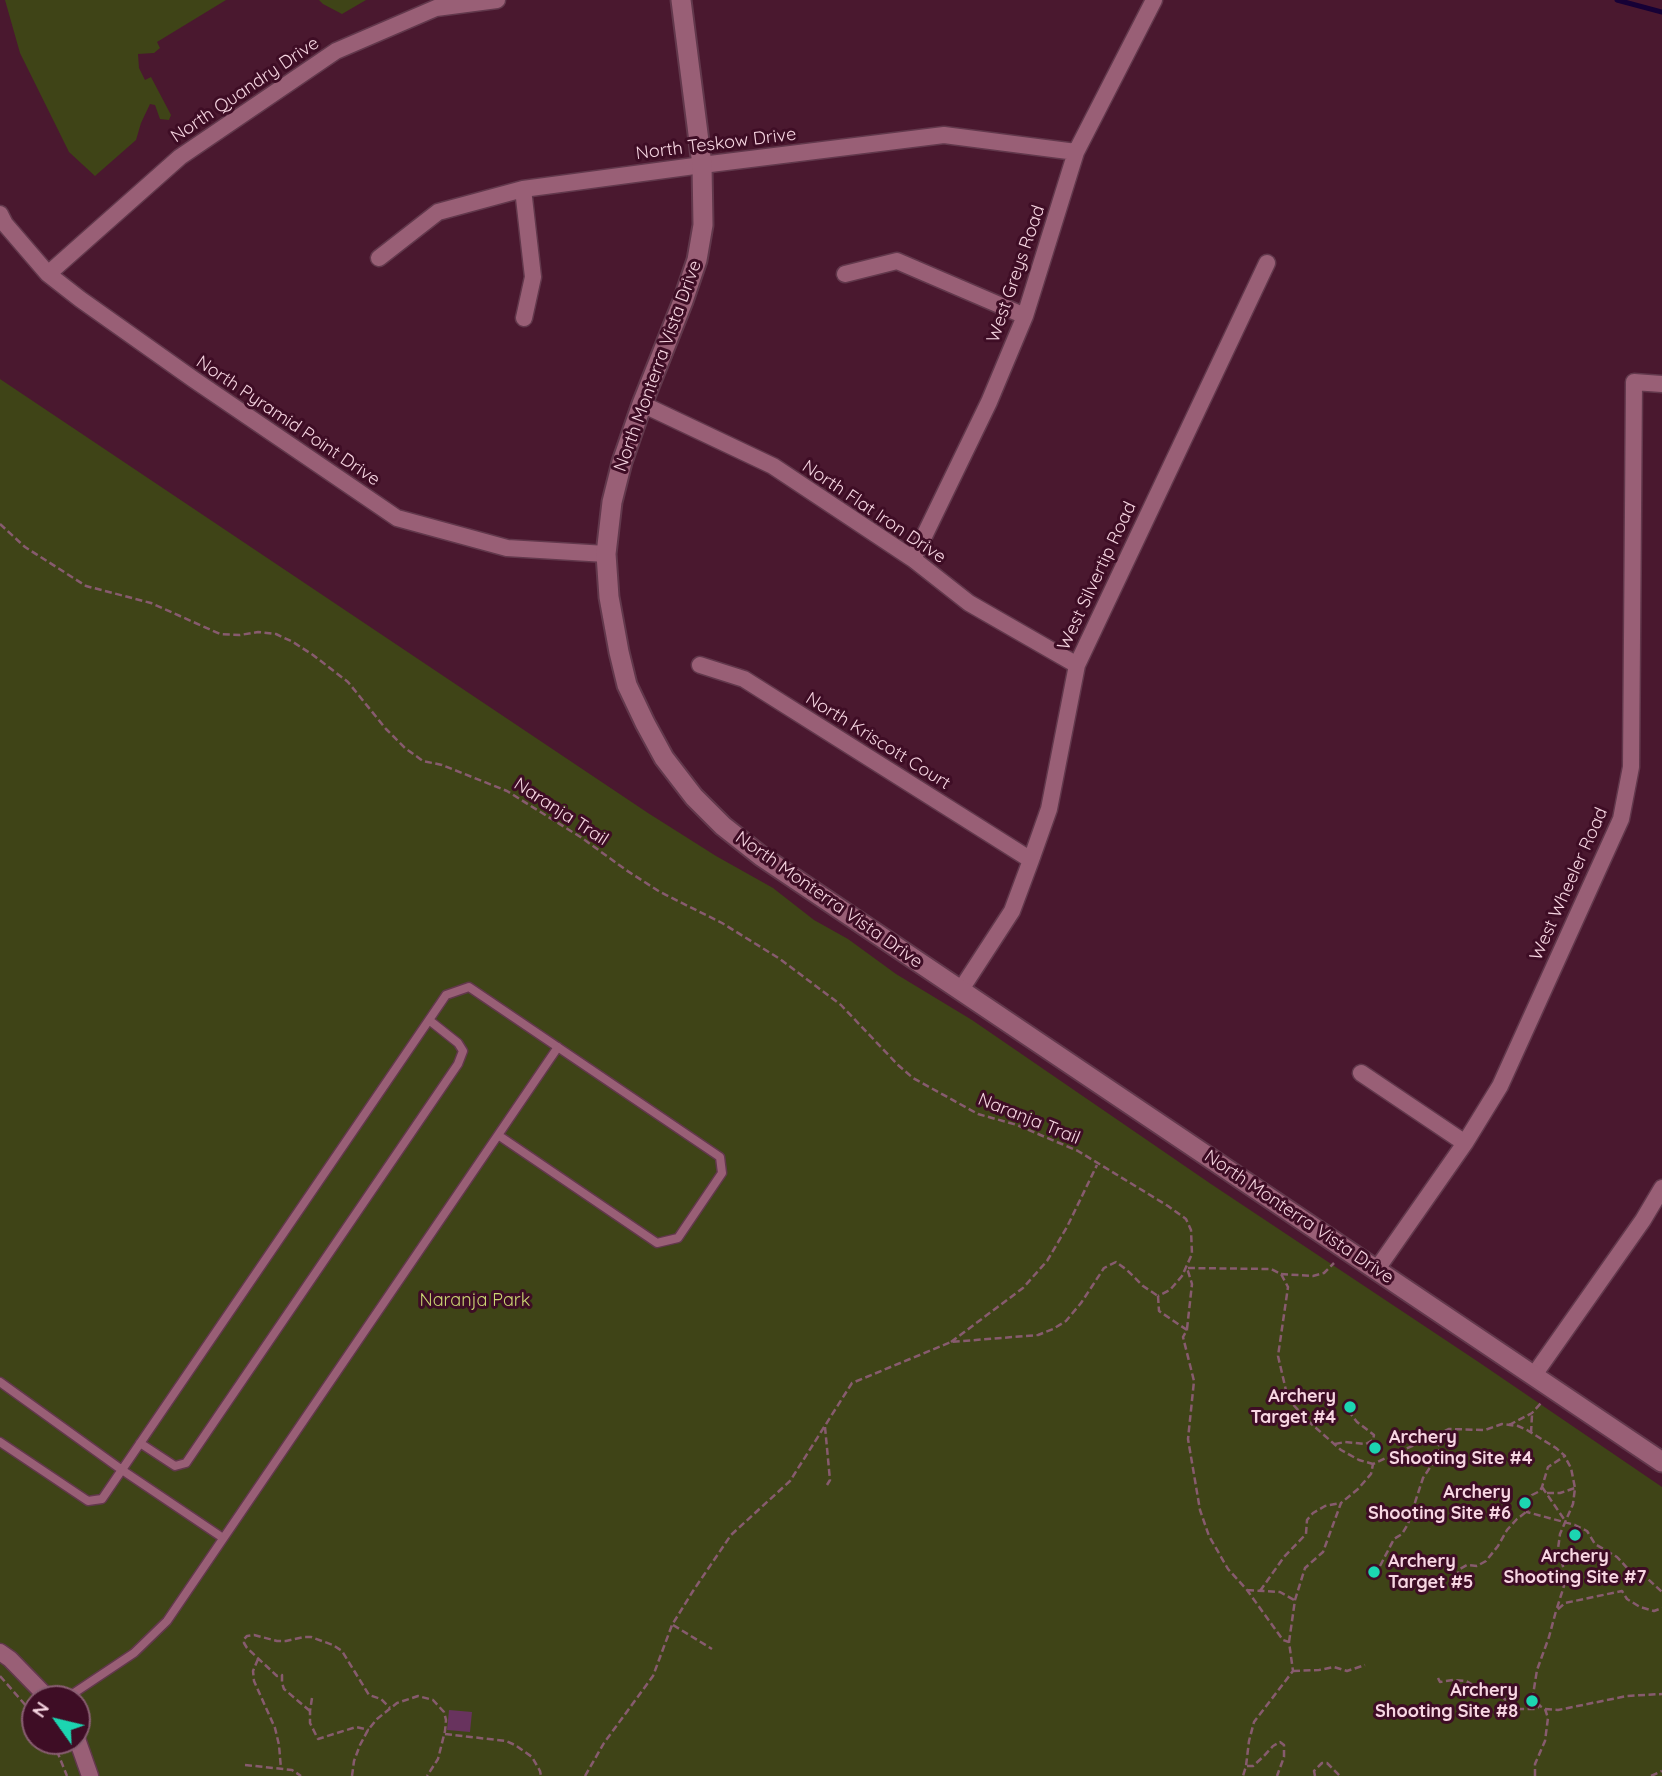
<!DOCTYPE html>
<style>
body{margin:0}
#map{position:relative;width:1662px;height:1776px;overflow:hidden;background:#4a182f;font-family:Quicksand,sans-serif}
canvas{display:block}
.north{position:absolute;left:21px;top:1685px;width:70px;height:70px;box-sizing:border-box;background:#3e0d25;border:2px solid #885d71;border-radius:50%;rotate:304deg;font-size:19px;font-weight:700;line-height:28px;text-align:center;color:#f7d6e2}
.north::after{content:'';display:block;margin:auto;width:24px;height:32px;background:#1cd5b1;clip-path:polygon(50% 0,100% 100%,50% 72%,0 100%)}
</style>
<div id="map">
<canvas width="1662" height="1776"></canvas>
<div class="north">N</div>
</div>
<script>
const context = document.querySelector('canvas').getContext('2d');
context.lineJoin = 'round';
function fillPath(path, color) { context.fillStyle = color; context.fill(path, 'evenodd'); }
const shape = rows => new Path2D(rows.map(r => 'M' + r).join(''));
function strokePath(path, color, width, dash) { context.strokeStyle = color; context.lineWidth = width; context.lineCap = dash ? 'butt' : 'round'; context.setLineDash(dash || []); context.stroke(path); }
function write(font, color, halo, rows, align = 'center') {
  context.font = font + ' Quicksand,sans-serif'; context.lineWidth = 6; context.setLineDash([]); context.textBaseline = 'middle'; context.strokeStyle = halo; context.fillStyle = color; for (const [text, x, y, turn = 0] of rows) {
    context.save(); context.translate(x, y); context.rotate((+turn || 0) * Math.PI / 180); context.textAlign = isNaN(turn) ? turn : align; if (halo) context.strokeText(text, 0, 0); context.fillText(text, 0, 0); context.restore();
  }
}
fillPath(shape([
 [5,0,226,0,157,42,160,48,154,53,138,54,139,68,145,80,151,77,171,115,169,120,160,119,155,105,150,104,141,123,136,140,95,176,69,152,20,53],
 [319,0,366,0,342,14,323,4],
 [0,379,648,813,716,856,773,888,814,920,848,939,896,974,972,1020,1211,1184,1480,1363,1662,1487,1662,1776,0,1776],
 [35,1699,77,1699,77,1741,35,1741]
]), '#3f4417');
strokePath(shape([
 [1617,0,1662,12]
]), '#160136', 5);
fillPath(shape([
 [449,1710,472,1712,470,1732,447,1730]
]), '#68335e');
const service = shape([
 [0,1382,122,1470,223,1538],
 [0,1442,88,1501,102,1499,446,995,469,987,720,1157,722,1173,678,1238,657,1243,498,1135],
 [140,1443,175,1466,186,1463,458,1064,463,1051,458,1043,429,1020],
 [65,1699,134,1653,167,1621,558,1047]
]);
const minor = shape([
 [523,189,533,277,524,318],
 [0,214,5,224,48,274,80,299,193,379,397,518,507,548,606,554],
 [379,258,438,212,523,189,702,165,944,135,1076,152],
 [48,274,180,157,336,51,436,8,497,0],
 [845,274,897,261,1025,316],
 [642,404,773,466,913,559,969,603,1077,665],
 [913,559,989,402,1025,316,1076,152,1154,0],
 [700,665,744,679,1031,860],
 [960,991,1012,911,1031,860,1049,809,1077,665,1267,263],
 [1361,1073,1465,1143],
 [1377,1269,1465,1143,1500,1086,1621,819,1631,767,1634,382,1662,384],
 [1534,1375,1643,1220,1662,1188],
 [0,1652,10,1659,49,1699],
 [77,1739,90,1776]
]);
const tertiary = shape([
 [681,0,702,165,703,225,697,260,683,301,642,404,622,462,612,502,606,554,609,597,619,652,627,685,645,723,664,758,694,797,723,826,761,856,1662,1462]
]);
strokePath(service, '#62384c', 11);
strokePath(minor, '#62384c', 19);
strokePath(tertiary, '#62384c', 23);
strokePath(shape([
 [0,524,25,547,86,586,151,603,220,634,240,635,258,632,276,634,293,642,313,655,348,682,386,729,405,748,423,761,442,765,507,791,582,838,626,870,660,892,722,923,780,959,841,1005,898,1065,913,1078,978,1114,1017,1125,1078,1151,1168,1206,1186,1219,1191,1230,1192,1254,1182,1276,1170,1290,1158,1296],
 [1281,1274,1313,1276,1324,1273,1334,1263],
 [1158,1296,1159,1311,1187,1330,1183,1337,1194,1381,1188,1439,1200,1510,1209,1536,1228,1569,1247,1590,1283,1640,1289,1642,1293,1671,1254,1722,1249,1741,1246,1766,1243,1776],
 [1187,1329,1192,1284,1187,1268,1271,1269,1281,1274,1288,1287,1278,1356,1288,1399,1308,1421,1341,1450,1359,1460,1373,1464],
 [951,1342,1023,1288,1047,1261,1067,1227,1097,1165],
 [1509,1425,1532,1413,1542,1402],
 [825,1427,830,1480,827,1485],
 [1531,1433,1532,1415],
 [1335,1444,1345,1442,1366,1444,1373,1440,1374,1435,1357,1422,1350,1413],
 [1542,1487,1566,1522],
 [1547,1493,1560,1493,1575,1488],
 [1380,1566,1394,1539,1402,1534,1408,1524,1423,1478,1437,1457,1440,1447,1434,1437],
 [1456,1578,1460,1569,1467,1565,1477,1566,1486,1561,1498,1546,1507,1530,1517,1519,1526,1512],
 [1247,1590,1280,1592,1294,1600],
 [1260,1591,1284,1557,1306,1534,1307,1520,1313,1513,1325,1506,1340,1503],
 [1557,1608,1564,1586,1564,1570,1558,1549,1560,1534,1573,1504,1575,1488,1571,1468,1565,1457],
 [673,1625,712,1649],
 [1289,1642,1295,1600,1305,1568,1323,1552,1341,1503,1358,1489,1371,1474,1373,1464,1449,1429,1485,1430,1502,1424,1518,1426,1527,1430,1556,1448,1565,1456,1548,1467,1542,1487,1540,1491,1532,1495,1527,1512,1575,1525,1587,1531,1595,1544,1617,1557,1630,1571,1648,1579,1662,1592],
 [258,1659,253,1671,254,1681,275,1728,279,1745,281,1769],
 [1293,1671,1319,1670,1334,1667,1347,1671,1365,1665],
 [0,1676,35,1716],
 [1438,1678,1440,1682,1453,1680,1466,1681,1484,1691,1491,1686,1512,1706,1520,1709,1535,1709,1539,1707],
 [312,1698,310,1711,310,1723,318,1739,356,1727,369,1730],
 [1545,1709,1558,1710,1627,1696,1662,1694],
 [310,1711,284,1689,282,1683,282,1675,277,1676,247,1648,244,1643,244,1639,247,1636,254,1635,277,1641,286,1641,304,1637,311,1637,333,1645,342,1651,369,1695,381,1699,390,1708],
 [445,1734,506,1741,515,1745,532,1757,540,1771,541,1776],
 [53,1741,67,1776],
 [245,1765,292,1770,301,1776],
 [1247,1766,1253,1766,1264,1756,1273,1746,1280,1742,1284,1745,1284,1757,1277,1776],
 [352,1776,354,1761,360,1745,368,1730,377,1719,397,1703,418,1696,433,1700,444,1712,446,1720,445,1731,438,1759,427,1776],
 [585,1776,604,1743,653,1676,672,1625,693,1591,731,1535,790,1481,852,1383,951,1342,1038,1335,1053,1329,1066,1321,1081,1303,1104,1268,1116,1262,1127,1270,1143,1286,1158,1296],
 [1315,1776,1314,1771,1322,1763,1327,1763,1340,1776],
 [1535,1776,1535,1764,1545,1741,1548,1718,1545,1709,1540,1706,1533,1695,1537,1670,1549,1637,1556,1611,1565,1603,1622,1591,1627,1599,1640,1607,1654,1611,1662,1608],
 [1651,1776,1662,1771]
]), '#875b6e', 2.5, [7, 3.5]);
strokePath(service, '#995f76', 8);
strokePath(minor, '#995f76', 16);
strokePath(tertiary, '#995f76', 19);
for (const [x, y, r, color] of [
 [1350,1407,7,"#1cd5b1"],
 [1375,1448,7,"#1cd5b1"],
 [1525,1503,7,"#1cd5b1"],
 [1575,1535,7,"#1cd5b1"],
 [1374,1572,7,"#1cd5b1"],
 [1532,1701,7,"#1cd5b1"]
]) { const dot = new Path2D(); dot.arc(x, y, r, 0, 2 * Math.PI); context.fillStyle = color; context.fill(dot); strokePath(dot, '#3e0d25', 2.5); }
write('18px', '#f7d6e2', '#3e0d25', [
 ["North Quandry Drive",245,90,-34],
 ["North Teskow Drive",716,144,-7],
 ["West Greys Road",1016,274,-71],
 ["North Monterra Vista Drive",658,366,-70],
 ["North Pyramid Point Drive",288,421,34],
 ["North Flat Iron Drive",874,512,34],
 ["West Silvertip Road",1097,576,-65],
 ["North Kriscott Court",878,741,32],
 ["Naranja Trail",561,812,33],
 ["West Wheeler Road",1569,884,-66],
 ["North Monterra Vista Drive",829,900,35],
 ["Naranja Trail",1029,1119,22],
 ["North Monterra Vista Drive",1299,1217,34]
]);
write('18px', '#cbd773', '#3e0d25', [
 ["Naranja Park",475,1301]
]);
write('bold 18px', '#f7d6e2', '#3e0d25', [
 ["Archery",1336,1397],
 ["Target #4",1336,1418],
 ["Archery",1389,1438,"left"],
 ["Shooting Site #4",1389,1459,"left"],
 ["Archery",1511,1493],
 ["Shooting Site #6",1511,1514],
 ["Archery",1575,1557,"center"],
 ["Shooting Site #7",1575,1578,"center"],
 ["Archery",1388,1562,"left"],
 ["Target #5",1388,1583,"left"],
 ["Archery",1518,1691],
 ["Shooting Site #8",1518,1712]
], 'right');
</script>
